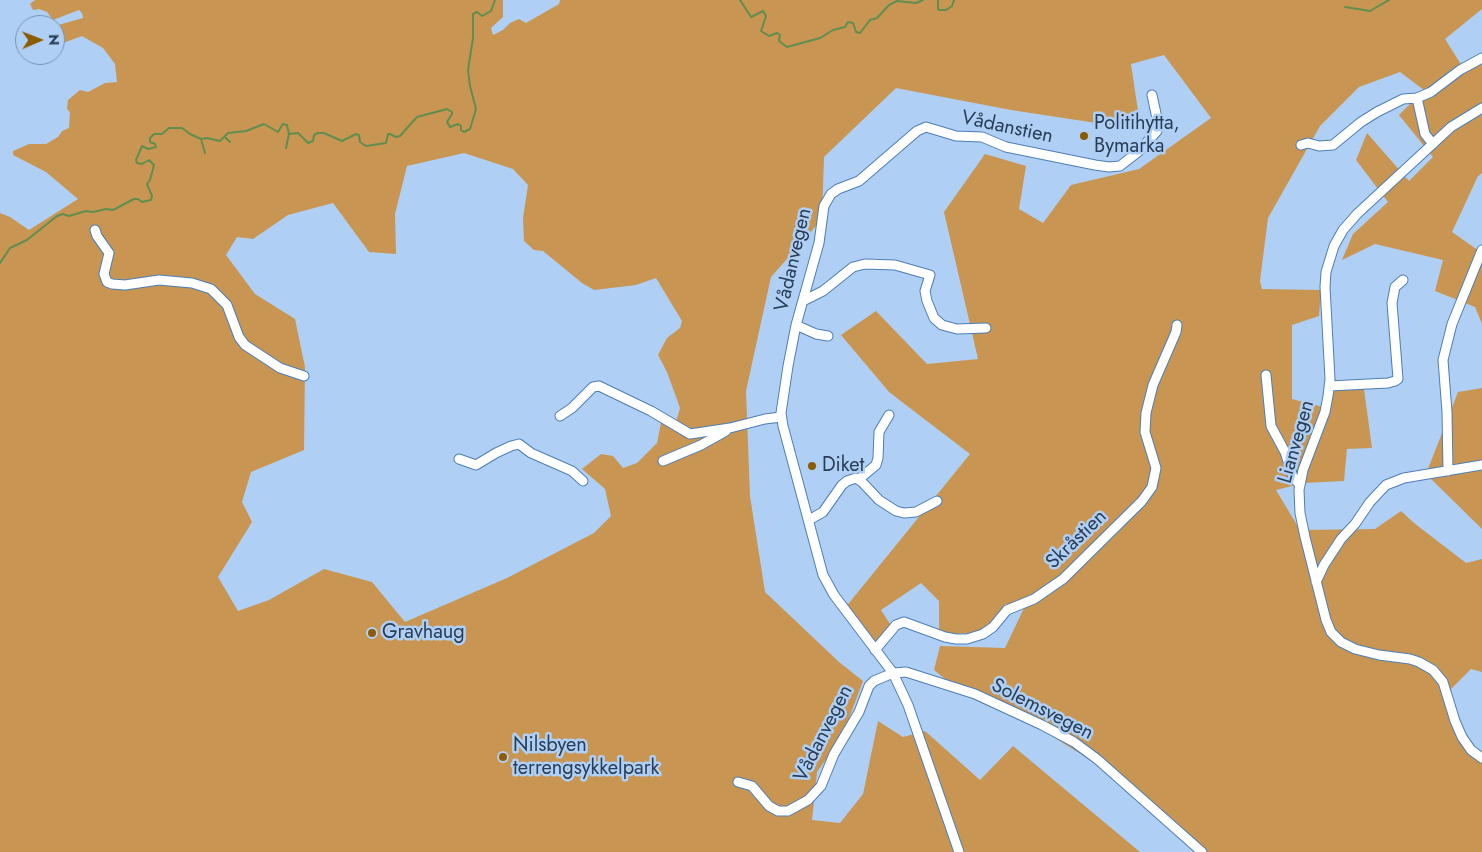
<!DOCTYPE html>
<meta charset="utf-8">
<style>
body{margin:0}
#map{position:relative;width:1482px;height:852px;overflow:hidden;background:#b0cff4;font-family:Jost,sans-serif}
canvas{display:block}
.north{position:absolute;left:15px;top:15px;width:50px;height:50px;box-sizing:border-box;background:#b0cff4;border:1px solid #7a95b5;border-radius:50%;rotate:89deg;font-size:14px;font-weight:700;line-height:20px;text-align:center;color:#283d56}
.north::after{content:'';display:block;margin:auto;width:18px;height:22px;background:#8c5c05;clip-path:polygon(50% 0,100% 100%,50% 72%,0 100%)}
</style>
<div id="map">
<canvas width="1482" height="852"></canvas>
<div class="north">N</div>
</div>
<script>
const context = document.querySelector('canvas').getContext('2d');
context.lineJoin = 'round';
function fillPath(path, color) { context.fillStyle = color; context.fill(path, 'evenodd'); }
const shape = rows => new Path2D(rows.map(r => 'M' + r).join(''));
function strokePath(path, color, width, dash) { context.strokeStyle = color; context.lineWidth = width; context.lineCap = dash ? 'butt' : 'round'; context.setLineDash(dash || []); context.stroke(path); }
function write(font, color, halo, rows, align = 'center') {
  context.font = font + ' Jost,sans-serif'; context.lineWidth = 5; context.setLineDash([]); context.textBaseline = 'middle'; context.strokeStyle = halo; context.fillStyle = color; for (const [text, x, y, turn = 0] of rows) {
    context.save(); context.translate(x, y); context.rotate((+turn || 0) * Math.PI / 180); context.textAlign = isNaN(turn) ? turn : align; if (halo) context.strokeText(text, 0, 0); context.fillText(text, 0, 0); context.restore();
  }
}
fillPath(shape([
 [35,0,503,0,503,17,491,28,493,35,503,30,510,23,519,19,526,23,559,4,560,0,1482,0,1482,9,1445,39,1462,66,1482,54,1482,173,1478,176,1452,232,1482,253,1482,324,1475,307,1435,291,1443,260,1375,244,1342,260,1353,234,1388,202,1356,160,1367,133,1409,181,1433,157,1399,115,1424,90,1400,72,1359,87,1320,126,1268,218,1260,281,1262,289,1321,290,1319,316,1292,325,1292,399,1327,408,1335,390,1364,389,1372,448,1347,449,1344,481,1304,483,1276,490,1300,530,1375,529,1401,511,1414,523,1466,563,1482,559,1482,672,1471,669,1451,689,1454,714,1468,743,1482,755,1482,852,1196,852,1092,761,1042,730,966,696,934,670,940,646,1005,648,1025,606,1006,604,983,632,939,635,939,601,921,583,881,610,892,627,876,644,845,608,970,454,889,392,841,335,876,311,927,364,978,359,944,212,985,154,1026,166,1019,209,1043,223,1071,185,1139,169,1211,118,1164,55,1131,64,1138,111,1116,126,1011,110,896,88,824,157,822,219,771,277,746,391,750,496,765,592,839,662,863,681,842,737,817,772,812,820,840,823,863,794,878,721,903,737,925,731,980,780,1013,746,1140,852,0,852,0,213,10,217,29,230,78,199,46,172,13,155,13,151,29,144,46,144,58,137,62,131,69,128,70,112,67,109,68,100,80,90,88,92,105,83,117,82,115,64,103,48,82,36,58,45,55,44,55,26,83,18,82,13,79,10,53,20,47,12,39,9,33,10,30,4],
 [464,153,513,169,528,185,523,218,524,241,534,250,543,251,582,283,594,290,636,285,656,278,682,321,680,328,667,338,658,355,667,372,680,408,676,422,661,423,657,443,637,463,623,468,613,456,601,454,582,469,605,489,611,516,594,533,507,578,405,622,372,582,324,569,269,600,238,611,218,577,252,522,242,502,251,472,304,450,305,367,295,319,255,294,226,255,237,237,253,239,288,215,333,203,369,252,396,254,395,214,407,166],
 [1482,388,1482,529,1426,474,1458,392]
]), '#c89652');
strokePath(shape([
 [740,0,751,17,763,11,766,16,761,31,769,36,777,33,780,35,779,41,787,47,820,38,833,30,845,27,848,22,853,23,856,32,860,33,870,20,877,18,889,5,897,1,916,3,923,0],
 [938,0,938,9,940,10,946,10,952,6,954,0],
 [1345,7,1370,11,1389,0],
 [225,137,230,142],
 [201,139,205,153],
 [286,148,289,134],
 [0,263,10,248,27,240,57,216,63,214,69,216,86,211,93,212,106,209,113,210,134,199,138,199,142,202,151,200,152,196,147,184,150,180,154,165,149,160,142,164,137,163,136,160,142,146,148,149,156,147,155,144,150,142,150,138,154,134,162,134,169,128,182,128,190,134,201,139,207,138,220,141,228,133,246,131,264,124,278,132,283,124,287,125,289,134,298,133,308,143,313,141,314,135,318,133,324,133,342,141,356,134,359,135,360,142,366,146,386,143,388,134,390,134,396,137,400,136,417,117,447,109,452,112,452,114,447,122,450,127,458,124,461,126,461,130,464,132,470,129,476,109,470,86,468,70,473,38,473,14,477,12,482,16,491,11,495,0]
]), '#618e4f', 2);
const minor = shape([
 [1417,98,1431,92,1460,70,1482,58],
 [1482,108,1451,127,1357,214,1343,230,1334,246,1326,272,1325,287,1330,379,1328,396,1325,412,1303,470,1299,490,1300,513,1305,537,1326,620,1331,632,1341,642,1355,649,1379,655,1410,659,1419,662,1433,670,1443,682,1455,721,1462,737,1471,750,1482,758],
 [1301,145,1308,143,1319,146,1333,145,1361,122,1377,112,1403,99,1417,98,1425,134,1433,144],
 [95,230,97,236,109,253,104,274,107,282,112,284,125,285,159,280,192,283,211,289,227,305,239,337,245,345,280,368,304,376],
 [803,301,823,291,853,267,865,264,895,265,930,275,925,291,927,301,934,318,942,325,957,329,986,328],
 [796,325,816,334,828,336],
 [1266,375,1271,426,1285,452,1293,477,1299,484],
 [1329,386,1388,383,1395,381,1398,379,1392,303,1395,287,1403,280],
 [560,416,572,408,593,387,599,386,651,411,690,434,730,428,765,419,781,417],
 [459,459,476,465,496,453,511,446,519,444,531,453,572,471,583,481],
 [663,461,701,445,726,431],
 [1448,471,1447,412,1443,360,1452,324,1482,250],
 [859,479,876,465,878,458,879,432,889,415],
 [809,520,823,512,842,485,847,481,856,478,862,482,879,500,896,511,904,513,916,512,937,501],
 [1316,582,1324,565,1341,539,1355,524,1370,502,1386,485,1404,478,1482,465],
 [875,650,896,625,904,622,945,637,956,639,967,639,983,634,993,627,1007,610,1034,599,1063,579,1142,501,1152,487,1156,468,1145,432,1146,413,1153,385,1176,332,1177,325],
 [738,782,752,786,769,806,778,811,788,811,808,800,821,786,834,754,859,712,869,686,874,681,893,673,906,672,975,694,1042,725,1074,742,1097,759,1202,852],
 [959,852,908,705,893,673,834,595,823,575,783,426,781,413,788,366,796,325,819,243,824,206,831,194,838,189,859,181,917,131,926,127,956,136,982,137,1006,147,1095,165,1109,167,1120,166,1138,152,1157,131,1158,123,1152,95]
]);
strokePath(minor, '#4d7eb6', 11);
strokePath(minor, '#fff', 9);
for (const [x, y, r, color] of [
 [1084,136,5,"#8c5c05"],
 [812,466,5,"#8c5c05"],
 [372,633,5,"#8c5c05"],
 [503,757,5,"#8c5c05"]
]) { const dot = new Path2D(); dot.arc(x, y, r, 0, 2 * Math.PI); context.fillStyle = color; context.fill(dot); strokePath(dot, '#b0cff4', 2); }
write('20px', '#283d56', '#b0cff4', [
 ["Politihytta,",1094,124],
 ["Bymarka",1094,147],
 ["Diket",822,466],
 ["Gravhaug",382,633],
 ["Nilsbyen",513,746],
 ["terrengsykkelpark",513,769]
], 'left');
write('20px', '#283d56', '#b0cff4', [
 ["Vådanstien",1007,128,12],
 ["Vådanvegen",794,260,-77],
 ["Lianvegen",1297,442,-74],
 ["Skråstien",1077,540,-44],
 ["Solemsvegen",1042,710,27],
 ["Vådanvegen",824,734,-63]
]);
</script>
